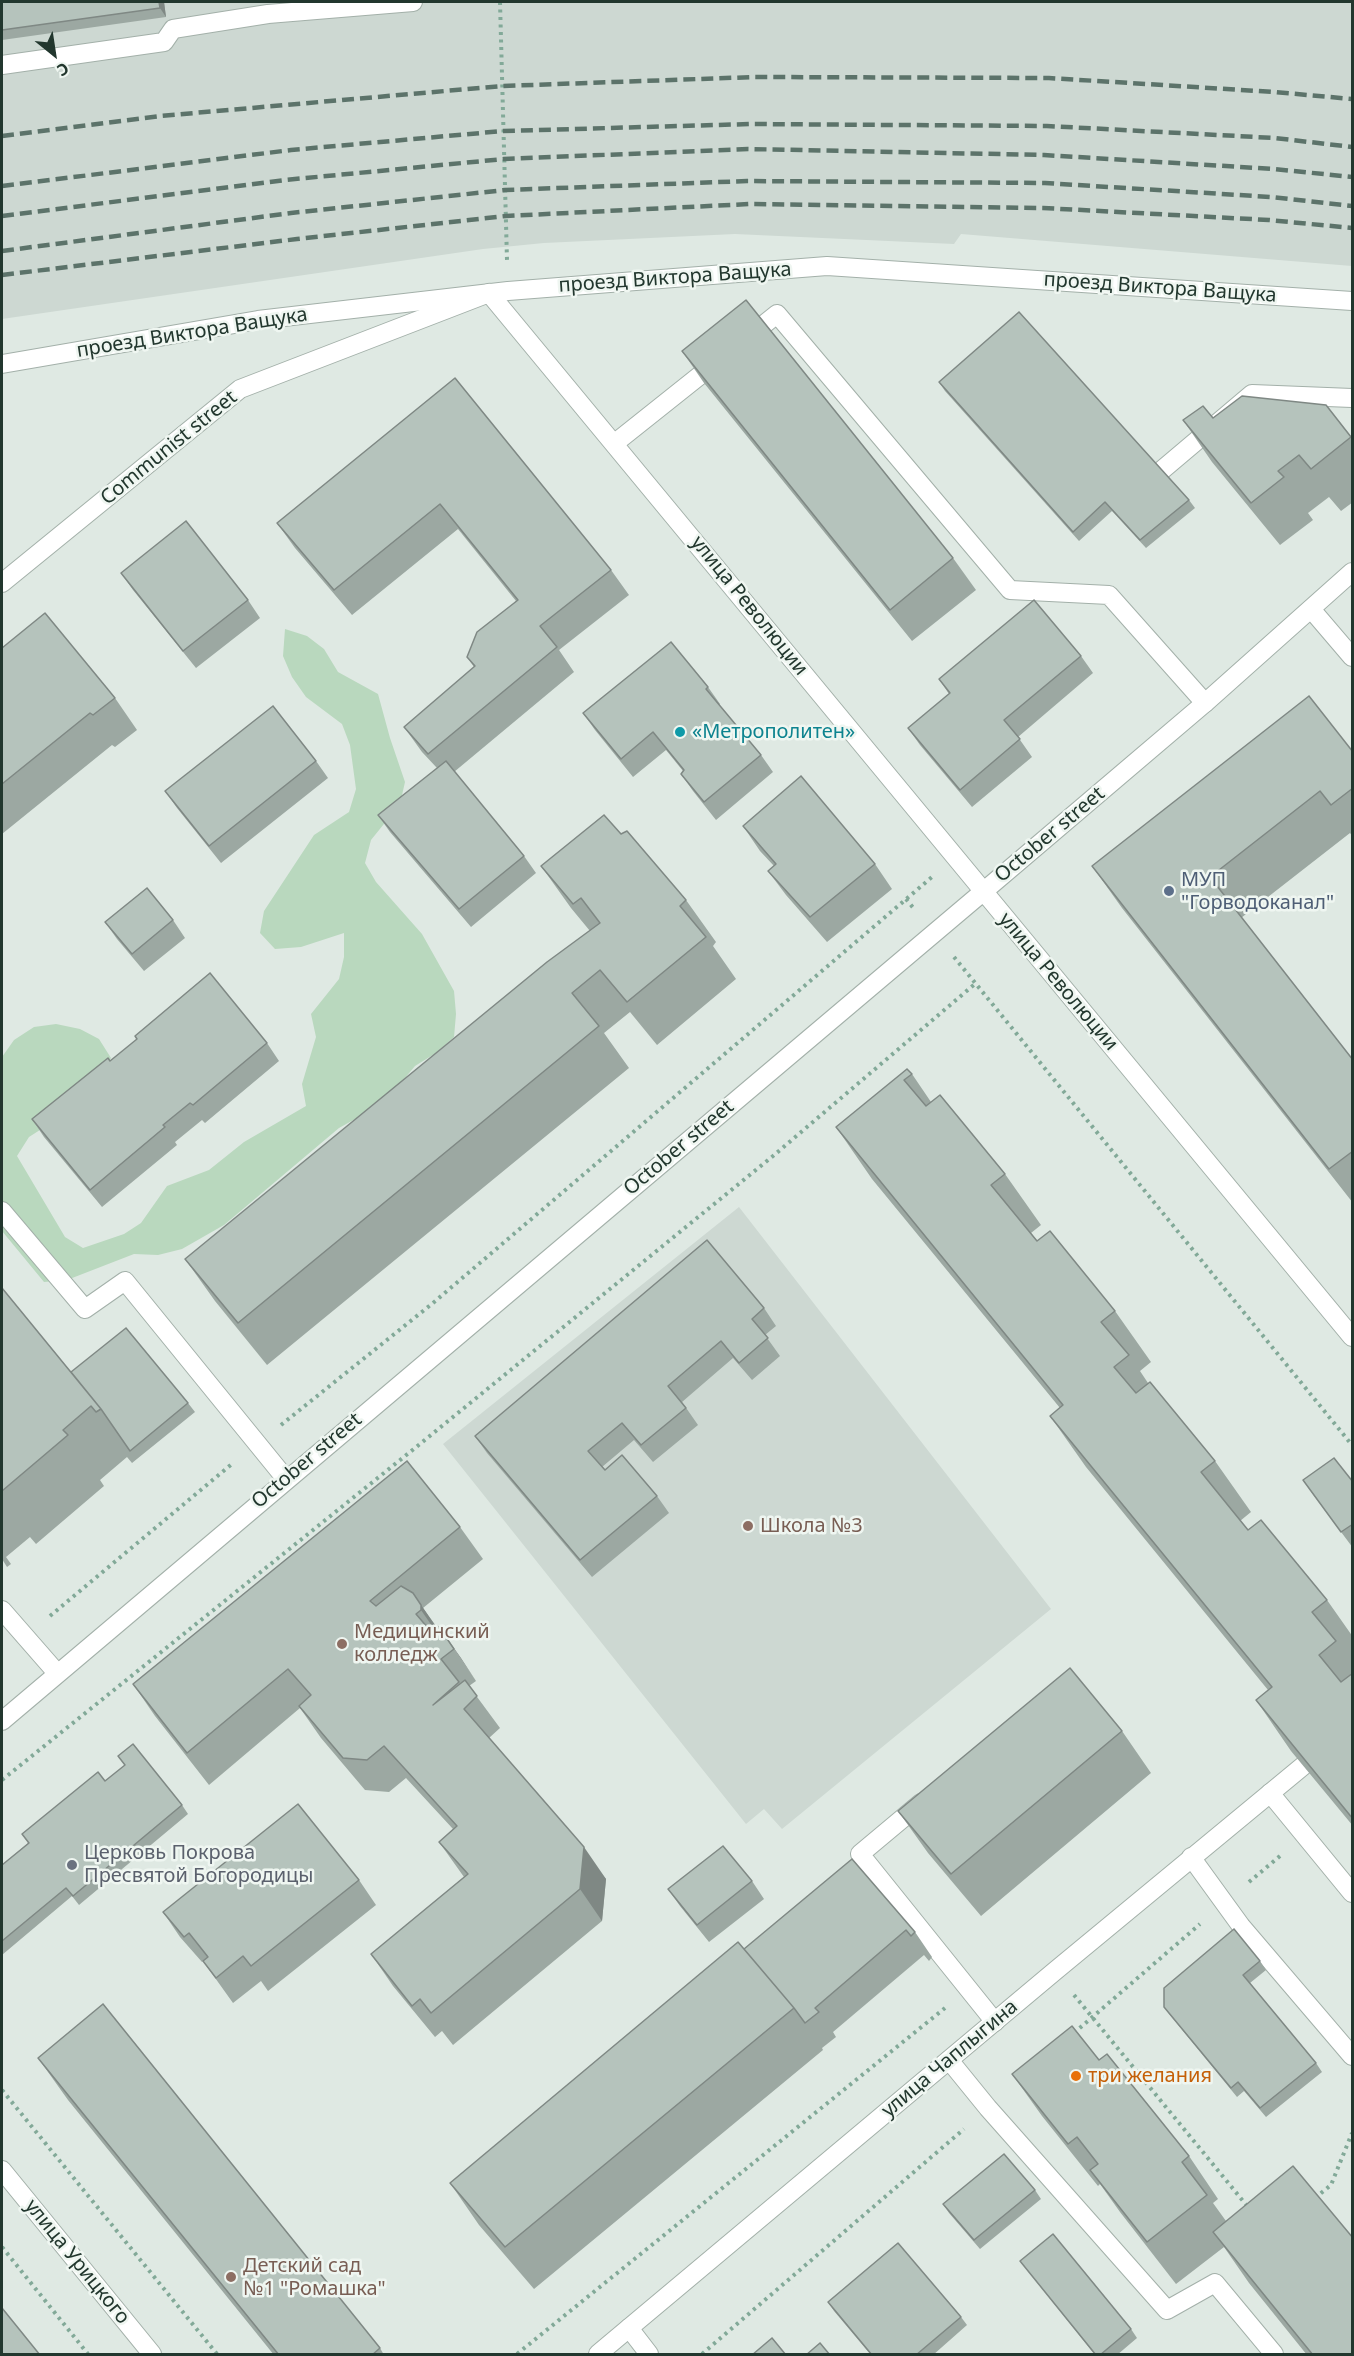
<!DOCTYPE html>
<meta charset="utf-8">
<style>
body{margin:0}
#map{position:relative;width:1354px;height:2356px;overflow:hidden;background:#dfe9e3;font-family:"Noto Sans",sans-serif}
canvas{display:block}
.frame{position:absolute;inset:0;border:3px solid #22372e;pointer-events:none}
.north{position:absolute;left:24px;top:24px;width:60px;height:60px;-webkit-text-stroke:4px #eff6f1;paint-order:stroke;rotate:150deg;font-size:16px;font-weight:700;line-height:24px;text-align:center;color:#22372e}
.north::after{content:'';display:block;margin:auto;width:21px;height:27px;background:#22372e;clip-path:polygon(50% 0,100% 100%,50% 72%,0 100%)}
</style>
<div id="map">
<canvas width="1354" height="2356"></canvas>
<div class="frame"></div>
<div class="north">С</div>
</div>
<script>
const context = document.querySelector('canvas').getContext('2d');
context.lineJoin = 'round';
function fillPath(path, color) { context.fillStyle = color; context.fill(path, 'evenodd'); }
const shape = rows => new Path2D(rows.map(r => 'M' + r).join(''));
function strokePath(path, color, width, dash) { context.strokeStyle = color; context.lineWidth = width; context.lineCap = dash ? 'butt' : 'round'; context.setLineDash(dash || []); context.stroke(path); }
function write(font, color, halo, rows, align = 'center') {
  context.font = font + ' "Noto Sans",sans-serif'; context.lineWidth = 5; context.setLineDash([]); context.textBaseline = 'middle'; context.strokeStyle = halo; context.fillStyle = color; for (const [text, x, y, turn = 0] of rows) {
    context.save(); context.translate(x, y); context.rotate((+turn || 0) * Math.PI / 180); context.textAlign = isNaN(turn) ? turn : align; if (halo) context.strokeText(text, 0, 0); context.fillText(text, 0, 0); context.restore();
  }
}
fillPath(shape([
 [2,2,1352,2,1352,266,961,234,954,244,735,234,544,243,483,249,2,319],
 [739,1207,1051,1609,782,1829,764,1809,746,1824,443,1444]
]), '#cdd8d2');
fillPath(shape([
 [285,629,307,636,324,649,338,672,378,694,390,738,405,782,400,804,371,840,365,863,376,882,422,934,454,991,456,1014,454,1037,436,1053,415,1066,384,1103,339,1128,224,1225,182,1249,158,1255,134,1254,67,1280,44,1282,2,1231,2,1057,14,1040,34,1027,56,1024,80,1029,99,1039,111,1058,68,1112,29,1137,17,1156,65,1237,83,1248,124,1234,141,1223,167,1186,209,1170,244,1142,306,1106,302,1084,316,1037,311,1014,339,979,344,957,344,933,301,947,275,949,260,933,264,911,314,835,349,812,356,789,350,745,342,724,306,697,292,677,283,656]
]), '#b9d8be');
const service = shape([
 [2,65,164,42,173,29,268,14,413,2],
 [747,338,777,314,1010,590,1109,595,1205,703],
 [615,443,718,361],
 [1162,470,1252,394,1352,398],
 [1311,609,1352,657],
 [2,1211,85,1309,125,1281,286,1479],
 [2,1610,57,1673],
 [1270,1793,1352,1893],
 [921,1803,860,1854,995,2022],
 [1191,1857,1241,1926,1352,2056],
 [949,2060,988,2108,1167,2310,1215,2283,1274,2354],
 [629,2328,649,2354]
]);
const minor = shape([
 [2,583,240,389,489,293,1352,1337],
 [2,1721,984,891,1205,703,1352,572],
 [2,2170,152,2354],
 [598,2354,1055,1971,1303,1766]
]);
const tertiary = shape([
 [2,364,258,320,508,291,827,266,1352,301]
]);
strokePath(service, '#a3b0a9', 20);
strokePath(minor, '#a3b0a9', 20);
strokePath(tertiary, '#a3b0a9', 20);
strokePath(shape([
 [500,2,507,260],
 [906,899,915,910],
 [954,957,1352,1445],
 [281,1425,433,1303,932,877],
 [50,1616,233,1463],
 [2,1780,415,1448,773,1156,976,983],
 [1249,1882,1280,1856],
 [1074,1995,1248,2207],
 [1074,2033,1200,1924],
 [2,2090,217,2354],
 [1315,2198,1331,2185,1352,2133],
 [2,2247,88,2354],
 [517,2354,945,2008],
 [702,2354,964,2129]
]), '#82a998', 4, [3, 4.5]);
strokePath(service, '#fff', 18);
strokePath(minor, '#fff', 18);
strokePath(tertiary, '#fff', 18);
strokePath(shape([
 [2,136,160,116,502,86,755,77,1049,78,1274,92,1352,99],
 [2,186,291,150,503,131,751,124,1047,126,1275,138,1352,147],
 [2,216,285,180,504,159,748,149,1044,155,1274,169,1352,177],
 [2,251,291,213,505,190,747,181,1045,183,1271,197,1352,206],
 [2,275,297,239,506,216,749,204,1043,208,1269,220,1352,228]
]), '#5c736a', 4.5, [12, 6]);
fillPath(shape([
 [2,2,164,2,166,17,2,40],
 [682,351,953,558,976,590,912,641,704,383],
 [455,378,611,570,629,595,559,650,574,672,454,772,524,856,536,873,471,927,390,832,378,815,437,768,422,752,404,727,474,667,467,657,516,601,458,529,352,615,295,548,277,523],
 [939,382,1189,500,1195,508,1146,548,1112,511,1079,541,945,391],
 [1326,405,1353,439,1353,502,1341,511,1329,497,1308,513,1313,520,1280,545,1212,462,1183,420,1213,418],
 [121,573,248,600,260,618,196,668,133,590],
 [2,648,115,698,137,730,115,747,112,745,2,834],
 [1081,656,1093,673,1018,737,1032,757,972,807,920,745,908,728,949,694,939,679],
 [708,687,720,704,719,705,761,755,773,772,716,820,693,791,681,774,683,771,666,750,633,777,595,730,583,713],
 [1353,752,1353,837,1350,833,1241,918,1353,1060,1353,1203,1122,908,1092,866],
 [316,761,328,778,221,863,177,808,165,791],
 [743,826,875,864,892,889,827,942,786,895,768,871,774,866,760,851],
 [621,834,686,900,716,942,713,946,736,979,657,1045,630,1012,604,1033,629,1068,267,1365,215,1301,185,1259,590,931,571,908,541,866],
 [173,920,185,938,144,971,117,939,105,922],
 [267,1043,279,1061,205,1123,202,1120,175,1142,177,1145,102,1207,44,1137,32,1119,110,1061],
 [912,1074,931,1102,1005,1174,1041,1225,1031,1233,1037,1241,1115,1311,1151,1362,1140,1371,1148,1383,1215,1461,1251,1512,1240,1521,1248,1530,1327,1600,1353,1637,1353,1660,1351,1661,1353,1664,1353,1826,1291,1751,1256,1700,1268,1690,1086,1467,1050,1416,1060,1408,872,1179,836,1127],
 [2,1288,71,1372,188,1403,195,1412,132,1463,127,1457,100,1480,104,1486,36,1544,30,1537,6,1557,11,1564,7,1567,2,1559],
 [764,1308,776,1326,765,1335,780,1356,752,1380,733,1358,682,1402,698,1425,653,1462,634,1440,602,1467,605,1470,657,1496,669,1513,592,1577,487,1453,475,1436],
 [1303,1480,1353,1482,1353,1548,1315,1497],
 [460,1527,483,1559,423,1608,436,1626,439,1627,476,1681,469,1686,500,1728,489,1738,606,1879,602,1921,453,2045,442,2031,435,2037,393,1986,371,1954,464,1877,439,1842,453,1829,406,1778,389,1792,365,1790,321,1738,300,1708,209,1785,155,1716,133,1684],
 [1122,1731,1151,1773,981,1916,928,1853,898,1811],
 [118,1756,182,1805,188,1814,79,1905,72,1896,2,1955,2,1865,28,1843,22,1834,105,1781,125,1765],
 [852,1859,915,1932,932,1957,929,1961,924,1955,833,2032,836,2037,822,2048,823,2050,534,2289,479,2225,450,2183,744,1949],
 [359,1880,376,1905,268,1991,261,1981,233,2003,203,1961,202,1962,180,1937,163,1912],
 [752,1881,764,1899,709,1942,680,1906,668,1889],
 [1260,1961,1266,1970,1250,1983,1316,2063,1322,2072,1266,2117,1244,2091,1237,2097,1170,2015,1164,2007],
 [38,2058,380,2348,384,2355,274,2355,68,2100],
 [1099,2060,1189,2156,1218,2199,1213,2203,1226,2221,1353,2355,1307,2355,1249,2283,1224,2247,1176,2284,1120,2212,1100,2184,1098,2186,1042,2116,1012,2074],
 [1035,2190,1041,2199,980,2249,949,2213,943,2204],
 [1020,2261,1131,2329,1137,2338,1117,2355,1095,2355],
 [828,2302,961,2317,967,2325,933,2355,871,2355,834,2311]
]), '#9ca8a2');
fillPath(shape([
 [159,2,164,2,166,17,160,8],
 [413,1593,443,1637,443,1642,421,1610],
 [439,1627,461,1658,476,1681,454,1649],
 [584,1847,606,1879,602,1921,580,1889]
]), '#7f8884');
const building = shape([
 [2,2,159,2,160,8,2,30,2,2],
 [746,300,953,558,890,610,682,351,746,300],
 [1019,312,1189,500,1140,540,1105,502,1073,532,939,382,1019,312],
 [455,378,611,570,540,626,557,647,428,754,404,727,475,666,467,657,477,632,518,600,440,504,334,590,277,523,455,378],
 [1242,396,1326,405,1351,437,1311,469,1299,455,1278,471,1284,477,1251,503,1183,420,1203,406,1213,418,1242,396],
 [186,521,248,600,183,651,121,573,186,521],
 [1034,600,1081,656,1004,720,1020,739,960,790,908,728,950,693,939,679,1034,600],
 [45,613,115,698,93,715,90,713,2,784,2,648,45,613],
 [671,642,708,687,706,689,761,755,704,802,681,774,684,770,653,732,621,759,583,713,671,642],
 [1309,696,1353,752,1353,788,1331,805,1320,791,1210,877,1353,1060,1353,1151,1329,1169,1092,866,1309,696],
 [273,706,316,761,209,846,165,791,273,706],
 [446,761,524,856,459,909,378,815,446,761],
 [801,776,875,864,810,917,768,871,776,864,743,826,801,776],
 [604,815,621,834,627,831,686,900,680,906,706,937,627,1002,600,970,572,993,599,1026,238,1323,185,1259,547,962,600,923,581,898,573,904,541,866,604,815],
 [147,888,173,920,132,954,105,922,147,888],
 [210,973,267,1043,193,1105,190,1103,163,1125,165,1127,90,1190,32,1119,108,1058,110,1061,137,1039,135,1036,210,973],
 [907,1069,912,1074,904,1080,926,1106,940,1095,1005,1174,991,1185,1037,1241,1050,1231,1115,1311,1101,1322,1129,1355,1114,1367,1136,1393,1150,1382,1215,1461,1201,1472,1248,1530,1261,1520,1327,1600,1312,1612,1336,1641,1319,1655,1341,1682,1353,1673,1353,1819,1256,1700,1272,1687,1050,1416,1063,1405,836,1127,907,1069],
 [707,1240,764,1308,752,1319,768,1338,739,1363,721,1341,668,1386,686,1408,641,1445,622,1423,588,1451,605,1470,622,1455,657,1496,580,1560,475,1436,707,1240],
 [2,1288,101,1409,96,1412,91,1406,63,1430,68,1435,2,1491,2,1288],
 [126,1328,188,1403,130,1451,101,1409,71,1372,126,1328],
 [1334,1458,1353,1482,1353,1524,1341,1532,1303,1480,1334,1458],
 [407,1461,460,1527,370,1601,376,1606,401,1586,413,1593,421,1605,421,1610,416,1614,428,1628,433,1625,439,1627,454,1649,441,1659,459,1682,433,1705,465,1680,477,1696,464,1709,584,1847,580,1889,431,2013,420,1999,412,2006,371,1954,468,1874,439,1842,457,1826,384,1746,367,1760,343,1758,299,1706,311,1695,288,1669,187,1753,133,1684,407,1461],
 [1070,1668,1122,1731,951,1874,898,1811,1070,1668],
 [133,1744,182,1805,73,1896,66,1888,2,1941,2,1865,29,1843,22,1834,98,1772,105,1781,125,1765,118,1756,133,1744],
 [298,1804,359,1880,251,1966,243,1956,216,1978,203,1961,208,1957,189,1933,184,1937,163,1912,298,1804],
 [723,1846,752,1881,697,1925,668,1889,723,1846],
 [852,1859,915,1932,911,1936,906,1930,815,2008,819,2012,805,2023,794,2008,744,1949,852,1859],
 [1234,1929,1260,1961,1243,1975,1316,2063,1260,2108,1238,2082,1231,2088,1164,2007,1164,1988,1234,1929],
 [738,1942,794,2008,505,2247,450,2183,738,1942],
 [103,2004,380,2348,372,2355,279,2355,38,2058,103,2004],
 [1072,2026,1099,2060,1107,2054,1189,2156,1182,2162,1207,2195,1147,2242,1090,2170,1098,2164,1077,2137,1068,2144,1012,2074,1072,2026],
 [1004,2154,1035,2190,974,2240,943,2204,1004,2154],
 [1293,2166,1353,2238,1353,2355,1313,2355,1213,2232,1293,2166],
 [1053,2234,1131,2329,1100,2355,1096,2355,1020,2261,1053,2234],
 [898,2243,961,2317,916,2355,872,2355,828,2302,898,2243],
 [2,2308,40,2355,2,2355,2,2308],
 [772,2338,786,2355,752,2355,772,2338],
 [820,2343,830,2355,806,2355,820,2343]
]);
fillPath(building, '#b5c3bc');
strokePath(building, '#7f8884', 1.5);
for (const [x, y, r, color] of [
 [680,732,6,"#0f9aa8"],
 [1169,891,6,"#5c6f8a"],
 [748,1526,6,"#8d6e63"],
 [342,1644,6,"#8d6e63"],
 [72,1865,6,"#6b7280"],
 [1076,2076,6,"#e8710a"],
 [231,2277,6,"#8d6e63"]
]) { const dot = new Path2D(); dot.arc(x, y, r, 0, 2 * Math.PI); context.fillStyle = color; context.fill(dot); strokePath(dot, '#eff6f1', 2); }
write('20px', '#22372e', '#eff6f1', [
 ["проезд Виктора Ващука",675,278,-4],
 ["проезд Виктора Ващука",1160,288,4],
 ["проезд Виктора Ващука",192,333,-9],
 ["Communist street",169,448,-39],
 ["улица Революции",749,606,51],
 ["October street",1050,835,-40],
 ["улица Революции",1058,982,50],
 ["October street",679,1148,-40],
 ["October street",307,1461,-40],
 ["улица Чаплыгина",950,2059,-40],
 ["улица Урицкого",77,2262,51]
]);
write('20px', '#0d838f', '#eff6f1', [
 ["«Метрополитен»",692,732]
], 'left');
write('20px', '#4e5e75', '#eff6f1', [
 ["МУП",1181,880],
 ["\"Горводоканал\"",1181,903]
], 'left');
write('20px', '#785e54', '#eff6f1', [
 ["Школа №3",760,1526],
 ["Медицинский",354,1632],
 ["колледж",354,1655],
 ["Детский сад",243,2266],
 ["№1 \"Ромашка\"",243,2289]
], 'left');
write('20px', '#5b616d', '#eff6f1', [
 ["Церковь Покрова",84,1853],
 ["Пресвятой Богородицы",84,1876]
], 'left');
write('20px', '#c56008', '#eff6f1', [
 ["три желания",1088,2076]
], 'left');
</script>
